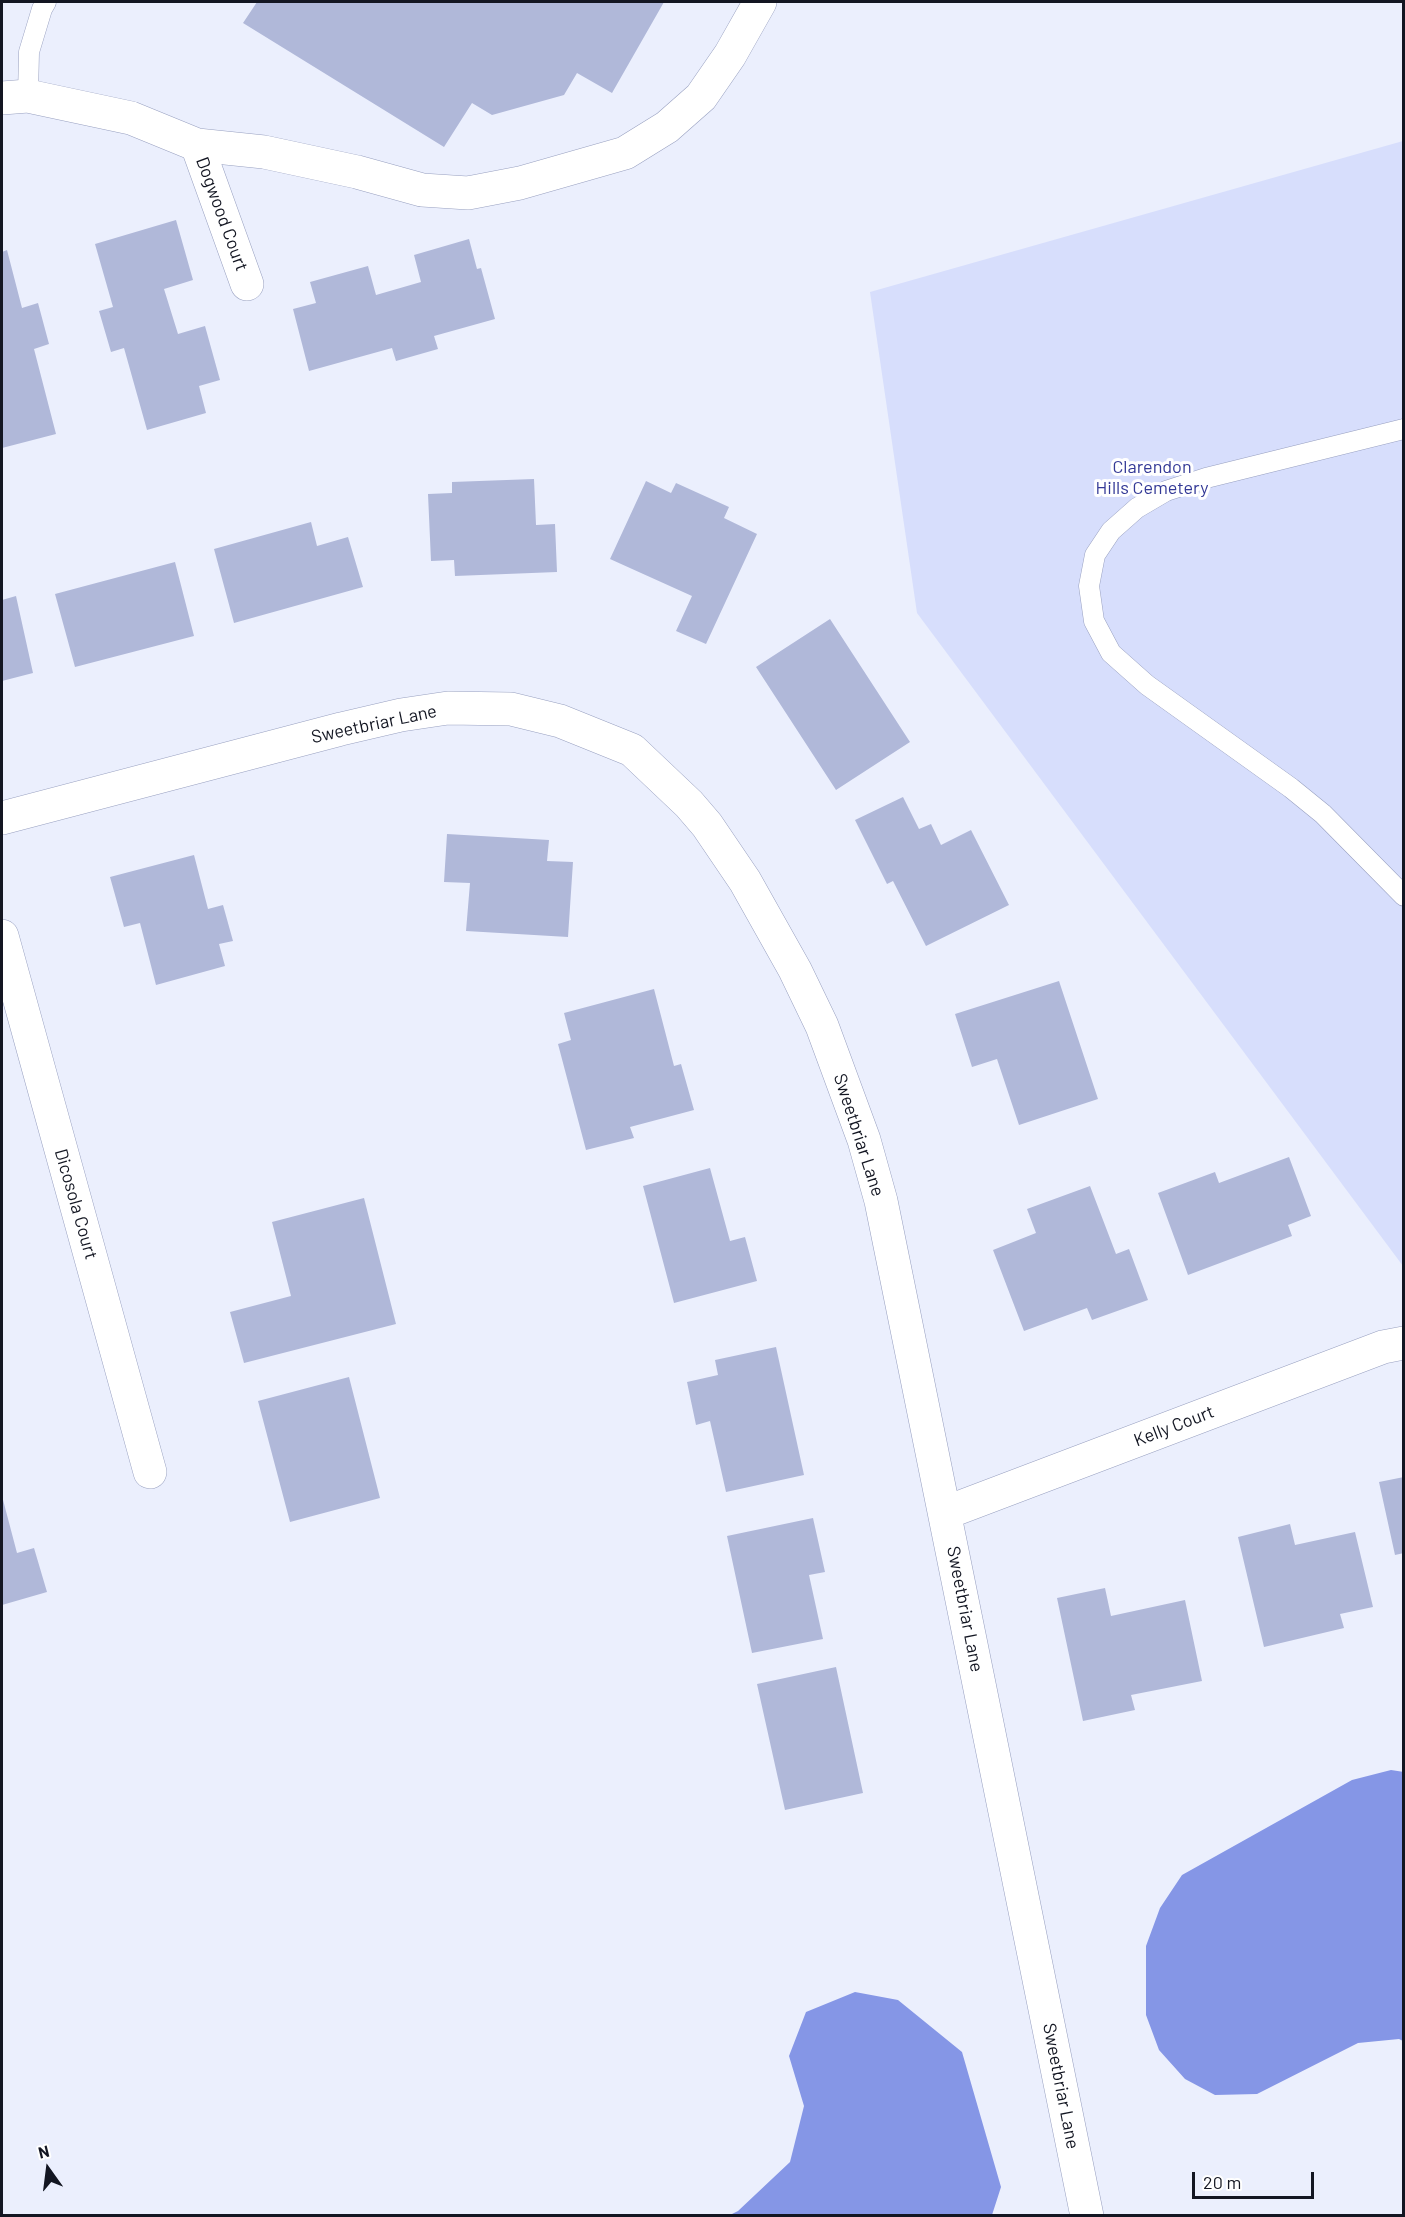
<!DOCTYPE html>
<style>
body{margin:0}
#map{position:relative;width:1405px;height:2217px;overflow:hidden;background:#ebeffd;font-family:Barlow,sans-serif}
canvas{display:block}
.frame{position:absolute;inset:0;border:3px solid #131622;pointer-events:none}
.north{position:absolute;left:18px;top:2139px;width:60px;height:60px;-webkit-text-stroke:4px #fff;paint-order:stroke;rotate:346deg;font-size:16px;font-weight:700;line-height:24px;text-align:center;color:#131622}
.north::after{content:'';display:block;margin:auto;width:21px;height:27px;background:#131622;clip-path:polygon(50% 0,100% 100%,50% 72%,0 100%)}
.scale{position:absolute;left:1192px;top:2172px;width:122px;height:27px;box-sizing:border-box;border:3px solid #131622;border-top:0;padding-left:8px;font-size:18px;line-height:21px;white-space:nowrap;color:#131622;-webkit-text-stroke:4px #fff;paint-order:stroke}
</style>
<div id="map">
<canvas width="1405" height="2217"></canvas>
<div class="frame"></div>
<div class="north">N</div>
<div class="scale">20 m</div>
</div>
<script>
const context = document.querySelector('canvas').getContext('2d');
context.lineJoin = 'round';
function fillPath(path, color) { context.fillStyle = color; context.fill(path, 'evenodd'); }
const shape = rows => new Path2D(rows.map(r => 'M' + r).join(''));
function strokePath(path, color, width, dash) { context.strokeStyle = color; context.lineWidth = width; context.lineCap = dash ? 'butt' : 'round'; context.setLineDash(dash || []); context.stroke(path); }
function write(font, color, halo, rows, align = 'center') {
  context.font = font + ' Barlow,sans-serif'; context.lineWidth = 6; context.setLineDash([]); context.textBaseline = 'middle'; context.strokeStyle = halo; context.fillStyle = color; for (const [text, x, y, turn = 0] of rows) {
    context.save(); context.translate(x, y); context.rotate((+turn || 0) * Math.PI / 180); context.textAlign = isNaN(turn) ? turn : align; if (halo) context.strokeText(text, 0, 0); context.fillText(text, 0, 0); context.restore();
  }
}
fillPath(shape([
 [1403,141,1403,1266,917,613,870,292]
]), '#d7defc');
fillPath(shape([
 [1391,1770,1404,1772,1403,2041,1399,2039,1358,2043,1257,2094,1215,2095,1185,2079,1159,2050,1146,2015,1146,1946,1160,1908,1182,1875,1352,1780],
 [855,1992,898,2000,962,2052,1001,2187,992,2215,730,2215,738,2211,790,2162,804,2106,789,2056,806,2012]
]), '#8596e6');
fillPath(shape([
 [257,2,664,2,612,93,577,73,564,95,492,115,472,103,444,147,243,23],
 [176,220,193,280,164,289,178,334,205,326,220,380,199,386,206,413,147,430,124,348,111,352,99,311,113,307,95,244],
 [469,239,477,269,481,268,495,319,434,336,438,349,396,361,392,348,309,371,293,309,316,303,310,282,368,266,376,295,421,282,414,255],
 [7,250,22,308,38,303,49,344,34,349,56,434,2,448,2,252],
 [534,479,536,525,555,524,557,572,455,576,454,560,431,561,428,494,452,493,452,482],
 [646,481,671,493,676,483,729,507,724,518,757,534,706,644,676,631,692,596,610,559],
 [311,522,317,546,348,537,363,587,234,623,214,549],
 [175,562,194,636,75,667,55,594],
 [16,596,33,673,2,681,2,600],
 [830,619,910,742,836,790,756,667],
 [903,797,919,829,931,824,941,845,971,830,1009,905,926,946,893,881,887,884,855,820],
 [447,834,549,840,547,861,573,862,568,937,466,931,470,883,444,882],
 [194,855,208,909,223,905,233,941,219,944,225,966,156,985,140,923,124,927,110,877],
 [1059,981,1098,1099,1019,1125,997,1059,972,1067,955,1014],
 [654,989,674,1066,681,1064,694,1110,630,1127,634,1138,586,1150,558,1044,571,1040,564,1013],
 [1289,1157,1311,1216,1288,1225,1292,1236,1188,1275,1158,1193,1215,1172,1219,1183],
 [710,1168,730,1241,745,1237,757,1281,674,1303,643,1186],
 [1090,1186,1116,1254,1129,1249,1148,1300,1092,1320,1087,1308,1024,1331,993,1250,1036,1233,1027,1209],
 [364,1198,396,1324,244,1363,230,1312,291,1296,272,1222],
 [776,1347,804,1475,726,1492,710,1421,696,1425,687,1382,718,1375,715,1360],
 [349,1377,380,1498,290,1522,258,1401],
 [1404,1477,1404,1553,1395,1555,1379,1482],
 [2,1496,17,1553,34,1548,47,1592,2,1605],
 [813,1518,825,1572,809,1575,823,1639,752,1653,727,1536],
 [1290,1524,1295,1545,1355,1532,1373,1607,1340,1614,1344,1628,1264,1647,1238,1537],
 [1105,1588,1111,1616,1185,1600,1202,1681,1131,1695,1135,1710,1083,1721,1057,1598],
 [836,1667,863,1793,785,1810,757,1684]
]), '#b0b8d9');
const service = shape([
 [28,96,29,52,42,9,46,2],
 [1404,429,1206,478,1166,491,1137,508,1111,531,1095,555,1089,586,1094,621,1111,653,1147,685,1291,788,1323,814,1404,896]
]);
const minor = shape([
 [2,98,28,96,131,118,197,145,264,152,357,172,422,190,468,193,520,183,625,153,667,127,701,97,730,55,760,2],
 [197,145,247,284],
 [2,818,341,729,401,715,448,708,511,709,560,721,632,750,689,804,707,825,745,881,795,970,822,1026,864,1140,881,1201,1087,2216],
 [2,936,150,1472],
 [945,1513,1383,1347,1404,1343]
]);
strokePath(service, '#98a0c0', 21);
strokePath(minor, '#98a0c0', 34);
strokePath(service, '#fff', 20);
strokePath(minor, '#fff', 33);
write('18px', '#131622', '#fff', [
 ["Dogwood Court",222,214,70],
 ["Sweetbriar Lane",374,724,-12],
 ["Sweetbriar Lane",859,1135,72],
 ["Dicosola Court",76,1204,74],
 ["Kelly Court",1174,1426,-21],
 ["Sweetbriar Lane",965,1609,79],
 ["Sweetbriar Lane",1061,2086,79]
]);
write('18px', '#333996', '#fff', [
 ["Clarendon",1152,467],
 ["Hills Cemetery",1152,488]
]);
</script>
